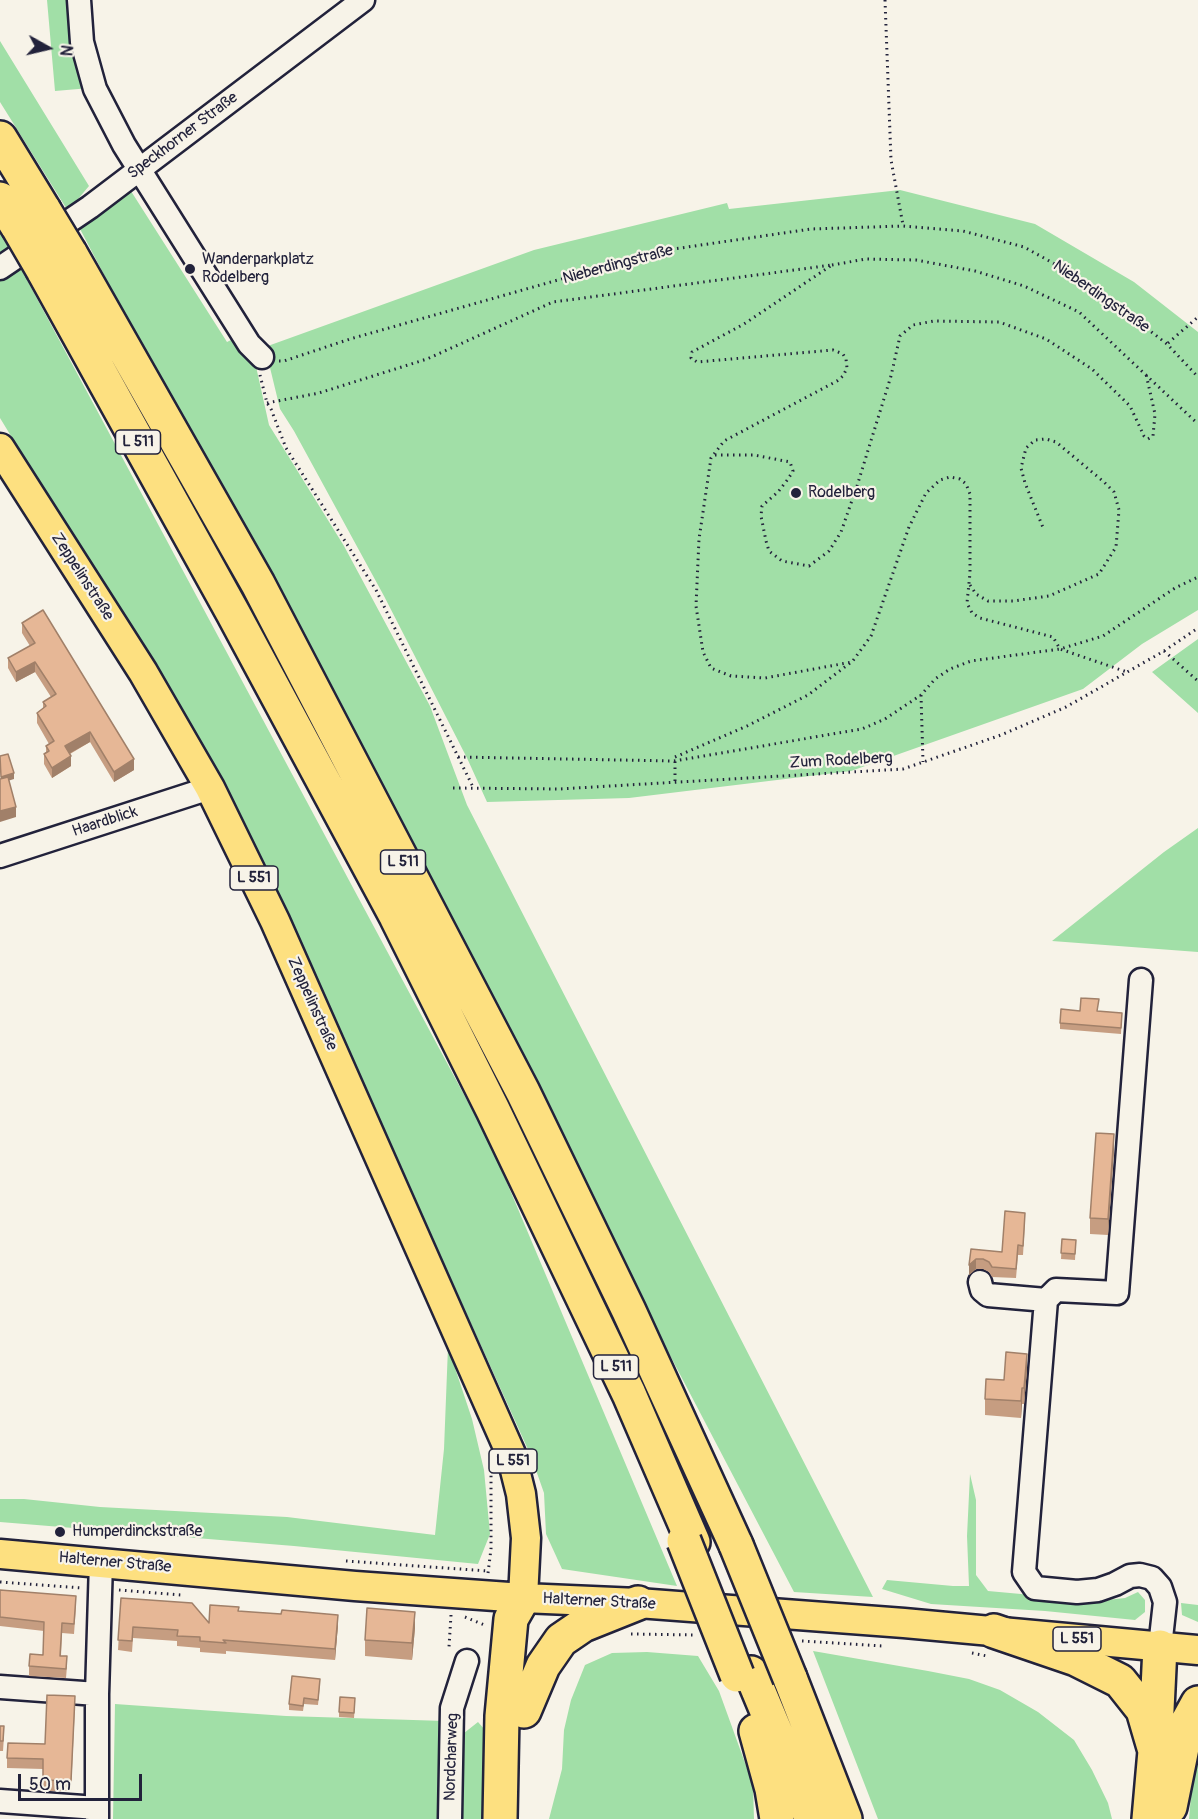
<!DOCTYPE html>
<meta charset="utf-8">
<style>
body{margin:0}
#map{position:relative;width:1198px;height:1819px;overflow:hidden;background:#f7f3e8;font-family:Pangolin,sans-serif}
canvas{display:block}
.north{position:absolute;left:18px;top:18px;width:60px;height:60px;-webkit-text-stroke:4px #f7f3e8;paint-order:stroke;rotate:98deg;font-size:16px;font-weight:700;line-height:24px;text-align:center;color:#22223b}
.north::after{content:'';display:block;margin:auto;width:21px;height:27px;background:#22223b;clip-path:polygon(50% 0,100% 100%,50% 72%,0 100%)}
.scale{position:absolute;left:18px;top:1774px;width:124px;height:27px;box-sizing:border-box;border:3px solid #22223b;border-top:0;padding-left:8px;font-size:18px;line-height:21px;white-space:nowrap;color:#22223b;-webkit-text-stroke:4px #f7f3e8;paint-order:stroke}
</style>
<div id="map">
<canvas width="1198" height="1819"></canvas>
<div class="north">N</div>
<div class="scale">50 m</div>
</div>
<script>
const context = document.querySelector('canvas').getContext('2d');
context.lineJoin = 'round';
function fillPath(path, color) { context.fillStyle = color; context.fill(path, 'evenodd'); }
const shape = rows => new Path2D(rows.map(r => 'M' + r).join(''));
function strokePath(path, color, width, dash) { context.strokeStyle = color; context.lineWidth = width; context.lineCap = dash ? 'butt' : 'round'; context.setLineDash(dash || []); context.stroke(path); }
function write(font, color, halo, rows, align = 'center') {
  context.font = font + ' Pangolin,sans-serif'; context.lineWidth = 4.5; context.setLineDash([]); context.textBaseline = 'middle'; context.strokeStyle = halo; context.fillStyle = color; for (const [text, x, y, turn = 0] of rows) {
    context.save(); context.translate(x, y); context.rotate((+turn || 0) * Math.PI / 180); context.textAlign = isNaN(turn) ? turn : align; if (halo) context.strokeText(text, 0, 0); context.fillText(text, 0, 0); context.restore();
  }
}
fillPath(shape([
 [47,0,83,0,90,88,55,91],
 [0,41,89,186,68,211,0,102],
 [129,188,227,342,237,337,255,362,269,425,344,546,430,706,467,805,873,1597,794,1592,79,227],
 [900,190,1035,224,1134,282,1198,332,1198,610,1142,644,1083,689,851,771,629,798,487,802,467,758,384,596,294,431,280,409,265,347,534,250,727,203,729,209],
 [0,234,12,252,491,1145,677,1586,562,1569,546,1534,544,1493,531,1456,288,919,105,590,0,418],
 [1198,639,1198,713,1152,672],
 [1198,828,1198,952,1052,941,1164,852],
 [448,1347,472,1419,484,1470,490,1534,478,1564,294,1546,0,1522,0,1499,24,1499,100,1507,287,1517,435,1535,444,1449],
 [970,1474,976,1500,976,1575,988,1591,1098,1601,1125,1598,1138,1592,1145,1600,1145,1612,1135,1620,1045,1611,931,1604,882,1589,887,1580,953,1586,969,1586,967,1536],
 [1181,1603,1198,1605,1198,1622,1182,1615],
 [813,1651,928,1671,969,1679,1000,1690,1038,1712,1074,1740,1092,1770,1108,1803,1112,1819,878,1819],
 [647,1652,698,1656,719,1691,753,1785,754,1819,549,1819,562,1769,564,1730,571,1700,585,1665,612,1653],
 [115,1704,286,1716,445,1721,459,1737,478,1722,485,1730,488,1819,113,1819],
 [1198,1724,1198,1819,1189,1819,1197,1725]
]), '#a1dfa7');
const minor = shape([
 [79,0,82,42,95,89,124,145,249,344,262,357],
 [0,268,90,207,363,0],
 [0,856,210,788],
 [1141,980,1117,1293,1056,1290,1046,1300,1024,1572,1035,1588,1077,1592,1098,1590,1115,1584,1130,1576,1140,1575,1152,1578,1160,1587,1165,1602,1160,1647],
 [980,1282,982,1290,988,1295,1046,1300],
 [0,1687,97,1694],
 [0,1801,97,1808],
 [97,1819,97,1694,101,1562],
 [450,1819,452,1708,467,1661]
]);
const major = shape([
 [0,448,143,672,210,788,275,921,511,1454,521,1494,526,1538,523,1598],
 [0,1554,355,1586,523,1598,638,1603,904,1623,1198,1650]
]);
const highway = shape([
 [0,138,44,210],
 [0,199,18,227],
 [70,253,258,584,523,1092,629,1311,736,1545],
 [43,270,233,613,396,916,493,1110,629,1394,693,1542],
 [994,1631,1076,1659,1120,1681,1143,1710,1155,1751],
 [751,1673,812,1819],
 [790,1678,845,1819],
 [524,1711,543,1666,561,1640,583,1625,638,1603],
 [756,1731,772,1789,777,1819],
 [1170,1807,1187,1723,1198,1703],
 [500,1819,502,1716,511,1619,523,1598],
 [1149,1819,1155,1751,1160,1647]
]);
strokePath(minor, '#22223b', 27);
strokePath(major, '#22223b', 33);
strokePath(highway, '#22223b', 38);
strokePath(shape([
 [885,0,891,160,903,225],
 [832,265,866,259,916,260,975,271,1024,286,1079,312,1198,424],
 [1168,343,1198,317],
 [279,361,284,361,350,339,660,251,811,229,903,226,963,231,1024,247,1071,273,1118,306,1167,344,1198,377],
 [260,375,267,403,271,409,286,448,376,590,473,787],
 [267,403,319,393,427,359,553,302,832,265,744,324,692,352,691,358,697,362,833,350,843,354,846,359,847,368,843,376,837,381,724,441,711,458,699,539,696,606,703,652,711,668,731,676,765,678,852,662,871,636,909,527,926,493,940,480,950,477,960,479,966,484,970,494,970,573,967,603,972,613,980,618,1053,637,1060,649,1127,672],
 [715,455,754,455,790,462,793,471,788,479,778,492,762,506,761,516,766,541,769,551,782,561,809,566,829,551,841,532,857,486,891,376,900,336,913,325,934,321,999,322,1046,339,1092,369,1130,406,1144,436,1148,439,1153,436,1155,414,1146,374],
 [970,585,976,594,988,601,1013,601,1049,596,1099,574,1116,547,1119,510,1114,492,1104,482,1056,442,1046,439,1035,440,1026,448,1021,468,1025,483,1044,530],
 [1164,651,1198,681],
 [921,695,923,762],
 [458,757,674,761,862,729,885,719,921,695,935,679,950,669,971,661,1060,649,1103,636,1175,588,1198,577],
 [675,781,675,757,747,726,808,695,850,663],
 [453,788,559,789,903,769,1001,735,1066,707,1164,651,1198,628],
 [346,1561,488,1571],
 [488,1573,491,1549,491,1472],
 [0,1582,82,1588],
 [119,1590,181,1595],
 [451,1615,449,1647,452,1649],
 [465,1617,487,1626],
 [631,1634,696,1635],
 [802,1641,882,1646],
 [972,1653,987,1656]
]), '#22223b', 3, [1.5, 4.5]);
strokePath(minor, '#f7f3e8', 22);
strokePath(major, '#fde080', 28);
strokePath(highway, '#fde080', 33);
const highwayBridge = shape([
 [44,210,70,253],
 [18,227,43,270],
 [684,1541,737,1675],
 [736,1545,790,1678]
]);
strokePath(highwayBridge, '#22223b', 38, []);
strokePath(highwayBridge, '#fde080', 33);
fillPath(shape([
 [22,623,134,770,114,782,90,742,70,754,71,766,52,778,44,764,44,754,46,753,46,746,49,744,37,723,37,713,43,708,43,702,51,697,35,672,16,682,8,668,8,658,30,646,22,633],
 [1080,1011,1098,1011,1122,1013,1121,1034,1060,1029,1060,1023],
 [1114,1150,1108,1235,1090,1234,1090,1218],
 [1025,1222,1023,1255,1018,1255,1016,1278,992,1277,989,1272,983,1269,976,1269,969,1275,971,1249,1002,1252],
 [1062,1239,1076,1240,1075,1260,1061,1259],
 [1027,1370,1024,1404,1022,1404,1021,1418,985,1415,985,1399,1004,1380],
 [0,1590,76,1606,74,1634,62,1633,61,1656,67,1666,66,1678,29,1676,29,1666,43,1655,44,1631,0,1626],
 [121,1598,209,1623,239,1611,338,1625,335,1660,226,1651,226,1654,200,1652,200,1648,177,1646,177,1641,133,1638,132,1652,118,1650],
 [415,1628,412,1660,365,1656,365,1640],
 [320,1684,318,1705,304,1704,303,1711,289,1710,289,1704],
 [355,1703,354,1718,339,1717,339,1712],
 [75,1706,71,1791,43,1791,43,1769,7,1768,7,1758,45,1744],
 [0,1726,4,1736,3,1751,0,1751]
]), '#c69d81');
fillPath(shape([
 [35,662,35,672,16,682,16,672],
 [90,732,90,742,65,756,65,746],
 [71,756,71,766,52,778,52,768],
 [134,759,134,770,114,782,114,772],
 [14,773,14,779,1,783,1,777],
 [16,807,16,817,0,822,0,811],
 [1114,1134,1114,1150,1108,1235,1108,1219],
 [976,1259,976,1269,969,1275,969,1265],
 [1027,1354,1027,1370,1024,1404,1024,1388],
 [1022,1388,1022,1404,1021,1418,1021,1401],
 [415,1612,415,1628,412,1660,412,1643],
 [338,1615,338,1625,335,1660,335,1649]
]), '#a18069');
const building = shape([
 [43,610,134,759,114,772,90,732,65,746,71,756,52,768,44,754,49,751,46,746,54,741,37,713,46,706,43,702,56,694,35,662,16,672,8,658,35,643,22,623,43,610],
 [8,754,14,773,1,777,0,756,8,754],
 [8,777,16,807,0,811,0,779,8,777],
 [1081,998,1099,999,1097,1011,1122,1013,1121,1028,1060,1023,1061,1009,1080,1011,1081,998],
 [1096,1133,1114,1134,1108,1219,1090,1218,1096,1133],
 [1005,1211,1025,1213,1023,1246,1018,1245,1016,1269,992,1267,989,1262,983,1259,976,1259,969,1265,971,1249,1002,1252,1005,1211],
 [1062,1239,1076,1240,1075,1254,1061,1253,1062,1239],
 [1006,1352,1027,1354,1024,1388,1022,1388,1021,1401,985,1399,986,1379,1004,1380,1006,1352],
 [0,1590,76,1596,74,1624,62,1623,60,1656,67,1656,66,1669,29,1666,30,1654,43,1655,44,1622,0,1617,0,1590],
 [121,1598,192,1603,209,1623,210,1605,239,1607,238,1611,252,1612,281,1614,282,1610,338,1615,335,1649,223,1640,226,1643,200,1641,200,1637,177,1636,178,1630,133,1627,132,1641,118,1640,121,1598],
 [367,1608,415,1612,412,1643,365,1640,367,1608],
 [292,1676,320,1679,318,1700,304,1698,303,1706,289,1704,292,1676],
 [47,1695,75,1696,71,1781,43,1780,43,1759,7,1758,8,1743,45,1744,47,1695],
 [340,1697,355,1698,354,1713,339,1712,340,1697],
 [0,1726,4,1726,3,1741,0,1741,0,1726]
]);
fillPath(building, '#e6b796');
strokePath(building, '#a18069', 1.5);
for (const [x, y, r, color] of [
 [190,269,6,"#22223b"],
 [796,493,6,"#22223b"],
 [60,1532,6,"#22223b"]
]) { const dot = new Path2D(); dot.arc(x, y, r, 0, 2 * Math.PI); context.fillStyle = color; context.fill(dot); strokePath(dot, '#f7f3e8', 2); }
for (const [x, y, w] of [
 [138,442,45],
 [403,862,45],
 [254,878,48],
 [616,1367,45],
 [513,1461,48],
 [1077,1639,48]
]) { const box = new Path2D(); box.roundRect(x - w / 2, y - 12, w, 24, 4.5); context.fillStyle = '#f7f3e8'; context.fill(box); strokePath(box, '#22223b', 1.5); }
write('bold 15px', '#22223b', null, [
 ["L 511",138,442],
 ["L 511",403,862],
 ["L 551",254,878],
 ["L 511",616,1367],
 ["L 551",513,1461],
 ["L 551",1077,1639]
]);
write('16px', '#22223b', '#f7f3e8', [
 ["Speckhorner Straße",183,136,-37],
 ["Nieberdingstraße",618,265,-15],
 ["Nieberdingstraße",1101,297,35],
 ["Zeppelinstraße",82,577,57],
 ["Zum Rodelberg",841,761,-3],
 ["Haardblick",105,822,-18],
 ["Zeppelinstraße",312,1004,66],
 ["Halterner Straße",115,1563,5],
 ["Halterner Straße",599,1602,3],
 ["Nordcharweg",452,1757,-88]
]);
write('16px', '#22223b', '#f7f3e8', [
 ["Wanderparkplatz",202,260],
 ["Rodelberg",202,278],
 ["Rodelberg",808,493],
 ["Humperdinckstraße",72,1532]
], 'left');
</script>
